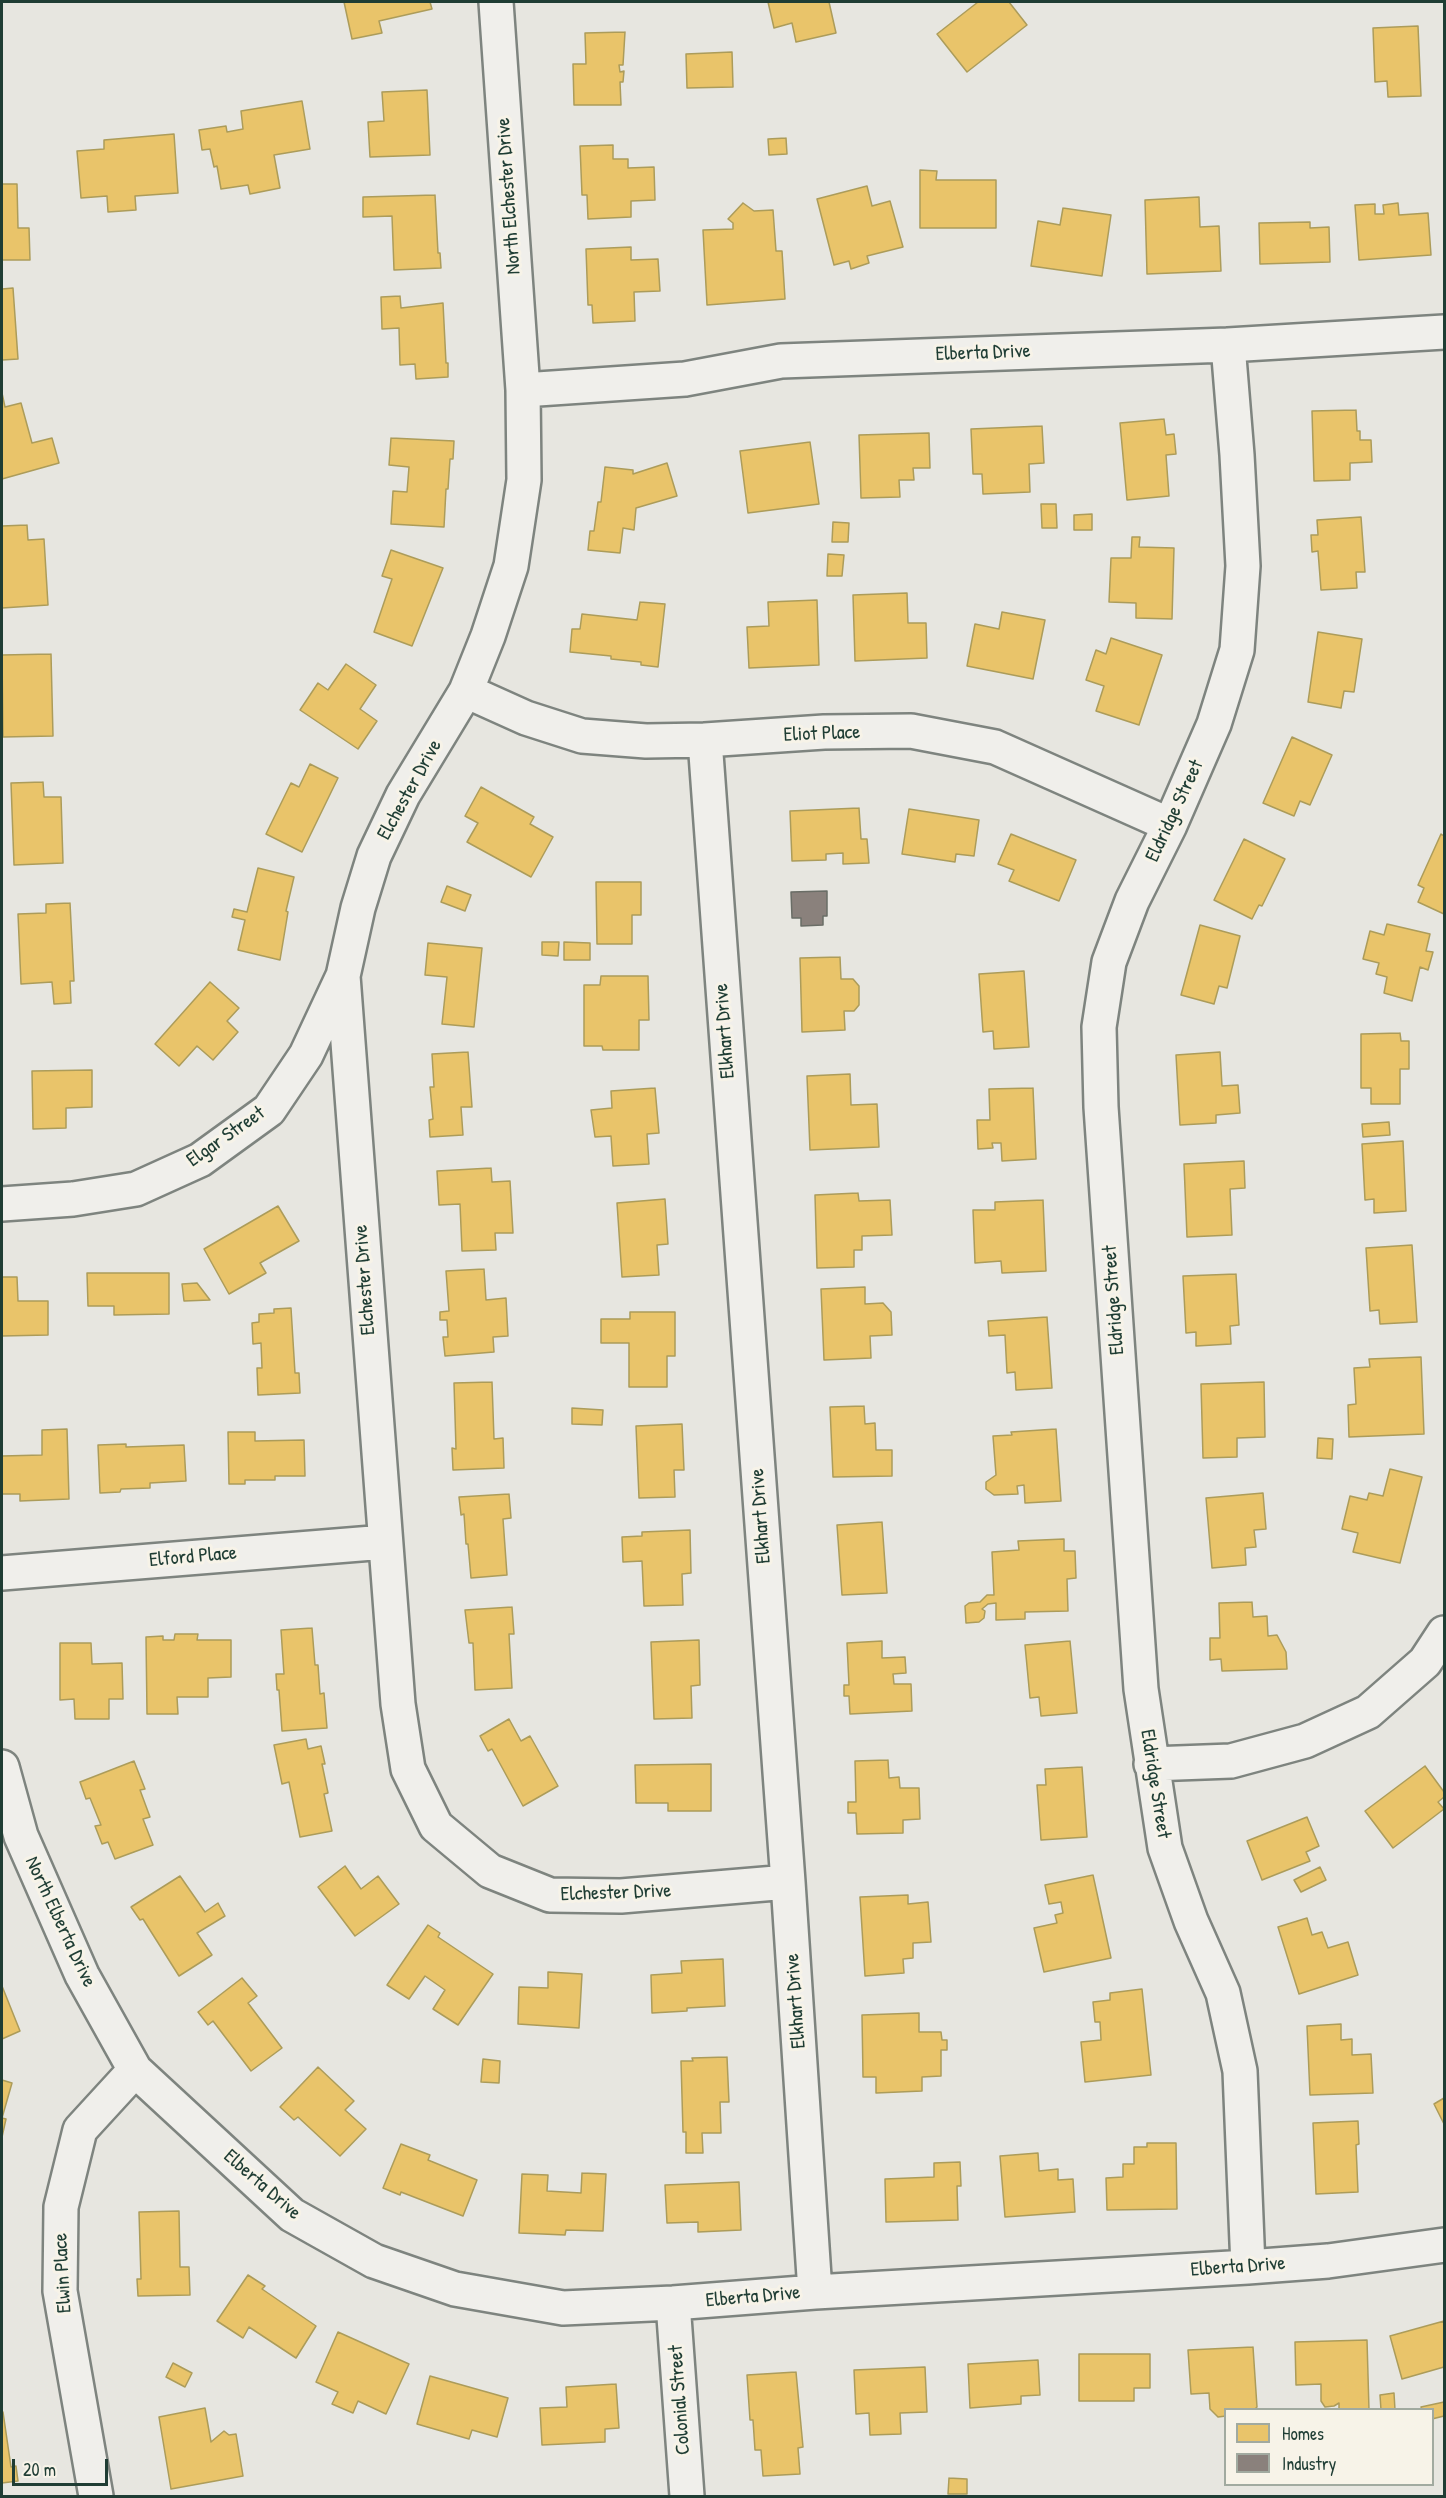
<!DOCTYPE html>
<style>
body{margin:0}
#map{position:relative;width:1446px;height:2498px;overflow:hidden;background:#e7e6e0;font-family:"Patrick Hand",sans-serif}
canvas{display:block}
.frame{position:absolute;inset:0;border:3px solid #1f3d34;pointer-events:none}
.legend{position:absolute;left:1224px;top:2408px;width:210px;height:78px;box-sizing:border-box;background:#f7f3e8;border:2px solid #a1aaa0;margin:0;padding:8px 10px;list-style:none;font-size:18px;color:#1f3d34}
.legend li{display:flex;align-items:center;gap:12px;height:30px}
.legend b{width:30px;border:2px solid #a1aaa0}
.scale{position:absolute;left:12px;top:2459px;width:96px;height:27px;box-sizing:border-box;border:3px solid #1f3d34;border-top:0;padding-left:8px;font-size:18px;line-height:21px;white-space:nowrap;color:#1f3d34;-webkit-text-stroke:4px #f7f3e8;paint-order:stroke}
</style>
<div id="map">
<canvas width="1446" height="2498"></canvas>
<div class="frame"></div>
<ul class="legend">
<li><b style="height:16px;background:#e9c46a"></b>Homes</li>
<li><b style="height:16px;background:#8a817c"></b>Industry</li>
</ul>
<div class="scale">20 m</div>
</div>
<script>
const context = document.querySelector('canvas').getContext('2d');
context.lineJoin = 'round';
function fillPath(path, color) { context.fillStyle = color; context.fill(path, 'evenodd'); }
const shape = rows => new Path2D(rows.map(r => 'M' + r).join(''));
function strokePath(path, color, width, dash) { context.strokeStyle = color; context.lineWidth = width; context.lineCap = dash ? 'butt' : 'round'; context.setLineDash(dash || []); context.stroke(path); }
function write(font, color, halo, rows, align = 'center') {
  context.font = font + ' "Patrick Hand",sans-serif'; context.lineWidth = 6; context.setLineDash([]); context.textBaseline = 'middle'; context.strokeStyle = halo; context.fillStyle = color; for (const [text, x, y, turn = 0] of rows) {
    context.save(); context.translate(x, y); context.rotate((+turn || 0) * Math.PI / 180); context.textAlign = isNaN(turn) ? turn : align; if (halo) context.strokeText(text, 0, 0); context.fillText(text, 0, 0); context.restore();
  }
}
const homes = shape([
 [344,2,430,2,432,9,379,21,382,33,352,39,344,2],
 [768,2,829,2,836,33,796,42,792,23,774,28,768,2],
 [978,2,1009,2,1027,25,967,72,937,34,978,2],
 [1418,26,1421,96,1388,97,1387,81,1375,82,1373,28,1418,26],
 [625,32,623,65,619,65,620,72,624,71,623,82,620,82,621,105,574,105,573,64,586,64,585,33,625,32],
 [732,52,733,87,687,88,686,54,732,52],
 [427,90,430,155,370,157,368,122,384,121,382,92,427,90],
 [302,101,310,149,274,155,280,188,250,194,248,185,221,189,217,166,214,167,210,149,202,150,199,130,226,126,227,132,243,129,241,111,302,101],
 [174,134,178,193,135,196,136,210,108,212,107,196,81,198,77,151,104,149,104,140,174,134],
 [786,138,787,154,769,155,768,139,786,138],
 [613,145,613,159,628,159,628,168,654,167,655,200,631,201,631,217,588,219,587,195,582,195,580,146,613,145],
 [920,170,937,171,936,180,996,180,996,228,920,228,920,170],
 [2,184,17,184,18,228,29,228,30,260,2,260,2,184],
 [867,186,872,206,890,201,903,247,867,256,869,263,851,269,849,261,834,265,817,199,867,186],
 [435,195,438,253,440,253,441,268,394,270,392,216,363,217,363,197,435,195],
 [1199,197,1200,227,1219,226,1221,271,1147,274,1145,200,1199,197],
 [743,203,754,211,773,210,776,251,782,251,785,299,707,305,703,230,733,229,733,223,728,219,743,203],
 [1398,203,1399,215,1428,213,1431,255,1359,260,1355,205,1375,204,1375,214,1384,214,1383,205,1398,203],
 [1063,208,1111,215,1102,276,1031,266,1038,221,1060,225,1063,208],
 [1310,222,1310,228,1329,227,1330,262,1260,264,1259,223,1310,222],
 [631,247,631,260,658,259,660,291,634,292,635,321,593,323,592,305,588,305,586,249,631,247],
 [13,288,18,359,2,360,2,289,13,288],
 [400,296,401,308,443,303,446,363,448,363,448,377,416,379,415,364,400,365,399,328,382,329,381,297,400,296],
 [2,393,5,407,21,403,32,443,52,438,59,463,2,479,2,393],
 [1356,410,1357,431,1360,431,1360,440,1371,440,1372,462,1350,463,1350,480,1314,481,1312,411,1356,410],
 [1164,419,1166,435,1174,434,1176,454,1166,455,1169,496,1127,500,1120,423,1164,419],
 [1042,426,1044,463,1029,464,1030,492,983,494,982,474,973,474,971,429,1042,426],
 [929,433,930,468,913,468,914,480,899,480,900,497,861,498,859,435,929,433],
 [391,438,454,441,453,459,450,459,448,489,446,489,444,527,391,524,393,491,407,492,409,467,389,465,391,438],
 [810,442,819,504,748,513,740,451,810,442],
 [667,463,677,496,636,508,634,530,623,528,620,553,588,550,590,531,594,531,598,502,601,502,605,467,633,470,633,474,667,463],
 [1041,504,1056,504,1057,528,1042,528,1041,504],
 [1092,514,1092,530,1074,530,1074,515,1092,514],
 [1361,517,1365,572,1356,572,1357,588,1321,590,1318,551,1312,552,1311,535,1318,535,1317,520,1361,517],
 [833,522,849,523,848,542,832,542,833,522],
 [27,525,28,540,44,539,48,605,2,608,2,526,27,525],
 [1132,537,1140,537,1139,547,1174,548,1172,619,1136,618,1136,603,1109,602,1111,558,1131,558,1132,537],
 [391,550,443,568,412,646,374,632,392,579,382,576,391,550],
 [828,554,844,555,842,576,827,576,828,554],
 [907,593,908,623,926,623,927,658,855,661,853,595,907,593],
 [817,600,819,665,749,668,747,627,769,626,768,602,817,600],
 [640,602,665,604,658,667,641,665,641,662,611,659,611,656,570,652,572,629,580,629,582,614,637,620,640,602],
 [1002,612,1045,620,1033,679,967,666,975,624,999,629,1002,612],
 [1318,632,1362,639,1354,692,1344,691,1341,708,1308,702,1318,632],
 [1111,638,1162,655,1139,725,1096,711,1104,686,1086,680,1096,650,1106,654,1111,638],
 [51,654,53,736,3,737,2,655,51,654],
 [346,664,376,685,360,709,377,721,358,749,300,710,318,683,328,690,346,664],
 [1292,737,1332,755,1310,805,1300,801,1294,816,1263,803,1292,737],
 [310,764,338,778,302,852,266,834,291,783,299,787,310,764],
 [43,782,44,797,61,797,63,863,14,865,11,783,43,782],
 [481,787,534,817,530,824,553,837,531,877,467,842,478,823,465,816,481,787],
 [859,808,861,839,867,839,869,863,843,864,843,853,826,854,826,860,792,861,790,811,859,808],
 [909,809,979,820,974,856,956,854,955,862,902,854,909,809],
 [1011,834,1076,860,1059,901,1009,881,1014,870,998,864,1011,834],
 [1441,834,1444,836,1444,914,1418,902,1424,888,1418,885,1441,834],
 [1244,839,1285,859,1262,906,1259,905,1252,919,1214,900,1244,839],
 [258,868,294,877,286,911,288,912,280,960,238,950,245,920,232,917,234,909,247,912,258,868],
 [596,882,641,882,641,915,632,915,632,944,597,944,596,882],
 [447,886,471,895,465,911,441,902,447,886],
 [70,903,74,981,70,981,71,1003,54,1004,52,982,21,984,18,914,46,913,46,904,70,903],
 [1387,924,1430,934,1426,951,1433,952,1428,970,1420,967,1412,1001,1384,993,1387,977,1376,974,1379,963,1363,959,1370,931,1384,935,1387,924],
 [1200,925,1240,936,1227,988,1219,986,1214,1004,1181,995,1200,925],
 [542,942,559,942,558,956,542,955,542,942],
 [564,942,590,943,590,960,564,960,564,942],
 [428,943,482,948,474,1027,442,1024,447,977,425,975,428,943],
 [840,957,841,979,853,979,859,986,859,1005,854,1011,844,1011,845,1030,802,1032,800,958,840,957],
 [1024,971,1029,1047,994,1049,993,1031,983,1032,979,974,1024,971],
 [601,976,648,976,649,1020,639,1020,639,1050,603,1050,602,1046,584,1046,584,985,600,985,601,976],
 [210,982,239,1008,227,1021,238,1032,213,1060,197,1046,179,1066,155,1044,210,982],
 [1400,1033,1401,1041,1409,1041,1409,1069,1400,1069,1400,1104,1371,1104,1371,1088,1361,1088,1361,1034,1400,1033],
 [468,1052,472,1107,461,1107,463,1135,430,1137,429,1120,433,1119,430,1087,434,1087,432,1054,468,1052],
 [1220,1052,1222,1086,1238,1085,1240,1113,1216,1115,1216,1123,1180,1125,1176,1055,1220,1052],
 [92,1070,92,1107,66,1108,66,1128,33,1129,32,1071,92,1070],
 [850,1074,851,1105,877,1104,879,1147,810,1150,807,1076,850,1074],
 [655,1088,659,1133,647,1134,649,1164,613,1166,611,1136,595,1137,591,1110,612,1108,611,1091,655,1088],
 [1033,1088,1036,1159,1002,1161,1001,1143,992,1143,993,1148,978,1149,977,1120,990,1120,989,1089,1033,1088],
 [1389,1122,1390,1135,1363,1137,1362,1124,1389,1122],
 [1403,1141,1406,1211,1374,1213,1374,1199,1365,1200,1362,1144,1403,1141],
 [1244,1161,1245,1188,1230,1189,1232,1235,1187,1237,1184,1164,1244,1161],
 [491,1168,492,1182,510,1181,513,1233,495,1233,496,1250,462,1251,460,1204,439,1205,437,1171,491,1168],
 [858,1193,859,1201,890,1200,892,1235,862,1236,862,1250,854,1250,854,1267,817,1268,815,1195,858,1193],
 [665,1199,668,1244,657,1245,659,1275,622,1277,617,1203,665,1199],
 [1043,1200,1046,1271,1002,1273,1001,1261,975,1263,973,1210,995,1210,995,1202,1043,1200],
 [278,1206,299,1241,260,1263,266,1273,229,1294,204,1249,278,1206],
 [1412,1245,1417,1322,1380,1324,1379,1310,1370,1311,1366,1248,1412,1245],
 [484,1269,486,1300,506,1298,508,1336,493,1337,494,1352,445,1356,443,1337,448,1337,447,1320,440,1320,440,1312,449,1311,446,1271,484,1269],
 [87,1273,169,1273,169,1314,114,1315,114,1306,88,1306,87,1273],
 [1236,1274,1239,1325,1230,1326,1231,1344,1196,1346,1196,1332,1186,1333,1183,1276,1236,1274],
 [2,1277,17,1277,18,1301,48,1301,48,1335,2,1336,2,1277],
 [197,1283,210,1300,184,1301,182,1284,197,1283],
 [865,1287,865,1304,883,1303,891,1312,892,1335,870,1336,871,1358,824,1360,821,1289,865,1287],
 [291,1308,295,1373,299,1373,300,1393,258,1395,257,1368,262,1368,261,1343,253,1344,252,1323,259,1322,259,1314,274,1313,274,1309,291,1308],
 [630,1312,675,1312,675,1356,667,1356,667,1387,629,1387,629,1343,601,1343,601,1319,630,1319,630,1312],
 [1047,1317,1052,1388,1016,1390,1015,1372,1007,1373,1005,1335,989,1336,988,1321,1047,1317],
 [1421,1357,1424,1434,1349,1437,1348,1405,1356,1404,1354,1368,1370,1367,1369,1359,1421,1357],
 [492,1382,494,1439,503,1438,504,1468,453,1470,452,1448,456,1449,454,1383,492,1382],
 [1264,1382,1265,1437,1237,1438,1237,1457,1203,1458,1201,1384,1264,1382],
 [864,1406,865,1424,875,1423,876,1450,892,1450,892,1476,833,1477,830,1407,864,1406],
 [572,1408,603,1410,602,1425,572,1424,572,1408],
 [682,1424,684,1470,674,1470,675,1497,639,1498,636,1426,682,1424],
 [67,1429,69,1499,20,1501,20,1494,2,1494,2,1456,42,1455,42,1430,67,1429],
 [1056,1429,1061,1501,1025,1503,1024,1485,1017,1486,1018,1494,994,1495,986,1489,986,1482,996,1475,993,1436,1012,1435,1011,1432,1056,1429],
 [228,1432,255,1432,255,1441,304,1440,305,1476,275,1476,275,1480,245,1480,245,1484,229,1484,228,1432],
 [1318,1438,1333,1439,1332,1459,1317,1458,1318,1438],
 [126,1444,126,1447,184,1445,186,1481,150,1483,150,1488,121,1489,120,1492,100,1493,98,1445,126,1444],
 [1390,1469,1422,1477,1400,1563,1353,1552,1358,1533,1342,1529,1350,1496,1367,1500,1369,1493,1383,1496,1390,1469],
 [1263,1493,1266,1529,1254,1530,1256,1547,1245,1548,1246,1565,1212,1568,1206,1498,1263,1493],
 [509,1494,511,1518,503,1519,507,1575,471,1578,468,1544,466,1544,464,1514,461,1515,459,1497,509,1494],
 [882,1522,887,1593,842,1595,837,1525,882,1522],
 [690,1530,691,1573,682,1574,683,1605,644,1606,642,1561,623,1562,622,1537,642,1536,642,1532,690,1530],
 [1064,1539,1064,1551,1075,1551,1076,1578,1067,1579,1068,1611,1025,1612,1025,1619,996,1620,996,1603,988,1604,982,1609,985,1611,984,1618,979,1622,966,1623,965,1606,969,1603,980,1602,987,1595,994,1595,992,1552,1019,1550,1018,1541,1064,1539],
 [1252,1602,1253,1617,1267,1616,1268,1636,1277,1635,1286,1652,1287,1669,1222,1671,1221,1659,1210,1660,1210,1638,1220,1638,1219,1603,1252,1602],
 [512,1607,514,1634,509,1634,512,1688,475,1690,473,1643,469,1643,465,1610,512,1607],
 [312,1628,315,1665,318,1665,320,1694,324,1693,327,1728,282,1731,279,1690,277,1690,276,1674,284,1674,281,1630,312,1628],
 [175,1634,198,1634,197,1640,231,1640,231,1677,208,1678,208,1697,177,1697,178,1714,147,1714,146,1637,163,1636,163,1640,174,1640,175,1634],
 [699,1640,700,1685,691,1686,692,1718,654,1719,651,1642,699,1640],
 [882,1641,882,1658,905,1657,906,1673,893,1674,894,1684,911,1684,912,1711,850,1714,849,1696,844,1696,844,1685,849,1685,847,1643,882,1641],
 [1070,1641,1077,1713,1041,1716,1039,1697,1030,1698,1025,1645,1070,1641],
 [60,1643,91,1643,92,1664,122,1663,123,1699,109,1699,109,1719,75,1719,74,1699,60,1700,60,1643],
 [509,1719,521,1741,530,1736,558,1786,523,1806,492,1749,488,1751,480,1736,509,1719],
 [306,1739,308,1749,321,1746,325,1764,322,1764,328,1793,324,1794,332,1831,300,1837,289,1782,282,1784,274,1745,306,1739],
 [888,1760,889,1778,899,1777,900,1788,919,1788,920,1819,903,1820,903,1833,857,1834,856,1813,848,1813,848,1802,856,1802,855,1761,888,1760],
 [134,1761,145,1789,140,1790,150,1817,143,1819,153,1845,115,1859,108,1842,102,1844,95,1826,101,1825,90,1798,86,1799,80,1782,134,1761],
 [711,1764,711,1811,668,1811,668,1803,636,1803,635,1765,711,1764],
 [1425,1766,1444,1792,1444,1797,1438,1802,1444,1809,1393,1848,1365,1811,1425,1766],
 [1082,1767,1087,1837,1041,1840,1037,1785,1046,1785,1045,1769,1082,1767],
 [1307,1817,1319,1846,1306,1852,1310,1861,1262,1880,1247,1841,1307,1817],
 [345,1866,361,1889,378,1876,399,1904,355,1936,318,1887,345,1866],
 [1320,1867,1326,1880,1301,1892,1294,1880,1320,1867],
 [1093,1875,1111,1958,1044,1972,1034,1928,1057,1923,1055,1915,1063,1913,1061,1902,1049,1904,1045,1885,1093,1875],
 [180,1876,205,1912,218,1903,225,1916,197,1933,212,1955,179,1976,143,1919,140,1920,131,1907,180,1876],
 [908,1895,908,1904,928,1902,931,1942,913,1943,913,1958,903,1959,904,1973,865,1976,860,1897,908,1895],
 [1307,1918,1312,1935,1322,1932,1328,1948,1348,1942,1358,1975,1299,1994,1278,1927,1307,1918],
 [428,1925,440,1933,438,1937,493,1974,458,2025,433,2009,445,1990,425,1976,409,1999,387,1985,428,1925],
 [723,1959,725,2006,687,2008,687,2011,652,2013,651,1975,682,1973,681,1961,723,1959],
 [548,1972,582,1974,579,2028,518,2024,519,1987,548,1988,548,1972],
 [242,1978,257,1996,248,2003,282,2048,251,2071,213,2021,208,2025,198,2012,242,1978],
 [2,1986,20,2031,2,2039,2,1986],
 [1142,1989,1151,2075,1085,2082,1081,2042,1101,2040,1100,2022,1095,2022,1093,2002,1110,2000,1110,1993,1142,1989],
 [919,2013,919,2032,941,2032,942,2040,947,2040,947,2050,941,2050,941,2076,922,2077,922,2091,876,2093,876,2077,863,2077,862,2015,919,2013],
 [1341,2024,1341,2040,1352,2039,1352,2055,1371,2054,1373,2093,1310,2095,1307,2026,1341,2024],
 [727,2057,729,2102,720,2102,721,2133,702,2133,703,2153,686,2153,686,2132,683,2132,681,2061,693,2061,692,2058,727,2057],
 [483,2059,500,2061,499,2083,481,2082,483,2059],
 [318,2067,354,2101,345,2110,366,2129,340,2156,298,2117,294,2120,280,2107,318,2067],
 [2,2080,12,2083,2,2118,6,2119,2,2137,2,2080],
 [1444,2098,1444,2124,1434,2104,1444,2098],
 [1358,2121,1359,2144,1356,2145,1358,2192,1316,2194,1313,2123,1358,2121],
 [1147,2143,1176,2143,1177,2209,1107,2210,1106,2178,1123,2177,1123,2164,1134,2164,1134,2147,1147,2147,1147,2143],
 [401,2144,430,2155,428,2160,477,2180,463,2216,401,2192,400,2195,383,2188,401,2144],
 [1038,2153,1039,2171,1058,2169,1058,2180,1073,2179,1075,2212,1005,2217,1000,2156,1038,2153],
 [960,2162,961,2186,957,2186,958,2220,886,2222,885,2179,934,2177,934,2163,960,2162],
 [582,2173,606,2174,603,2231,566,2230,565,2235,519,2233,522,2174,548,2175,547,2191,581,2193,582,2173],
 [739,2182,741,2230,698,2232,698,2222,667,2223,665,2185,739,2182],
 [179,2211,180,2267,189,2267,190,2295,138,2296,137,2279,141,2279,139,2212,179,2211],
 [248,2275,265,2286,262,2289,316,2326,296,2358,249,2327,243,2338,217,2321,248,2275],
 [1444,2321,1444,2367,1402,2379,1390,2336,1444,2321],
 [338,2332,409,2364,386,2414,358,2401,353,2413,332,2404,338,2392,316,2382,338,2332],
 [1367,2340,1369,2410,1339,2410,1339,2403,1334,2406,1325,2407,1321,2401,1321,2384,1296,2385,1295,2342,1367,2340],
 [1253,2347,1257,2407,1254,2410,1226,2410,1226,2416,1218,2417,1210,2409,1209,2393,1191,2394,1188,2350,1253,2347],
 [1079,2354,1150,2354,1150,2388,1134,2388,1134,2401,1079,2401,1079,2354],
 [1038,2360,1040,2395,1021,2396,1021,2404,970,2408,968,2364,1038,2360],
 [173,2363,192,2373,185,2387,166,2377,173,2363],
 [925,2367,927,2412,900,2413,901,2434,870,2435,869,2413,856,2414,854,2370,925,2367],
 [796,2372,803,2447,798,2448,800,2474,763,2476,761,2450,755,2450,753,2420,750,2420,747,2375,796,2372],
 [430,2376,508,2398,497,2437,472,2430,469,2439,417,2424,430,2376],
 [616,2384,619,2428,605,2429,605,2442,542,2445,540,2408,567,2407,566,2387,616,2384],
 [1394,2393,1395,2410,1381,2410,1380,2395,1394,2393],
 [1444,2402,1444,2416,1432,2419,1432,2410,1422,2410,1421,2407,1444,2402],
 [205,2408,211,2442,224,2431,229,2435,236,2434,243,2476,171,2489,159,2417,205,2408],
 [3,2412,11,2467,16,2466,18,2481,2,2483,2,2413,3,2412],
 [949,2478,967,2479,967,2494,948,2494,949,2478]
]);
fillPath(homes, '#e9c46a');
strokePath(homes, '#ac9c5a', 1.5);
const industry = shape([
 [827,891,827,916,823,916,823,925,801,926,801,918,792,918,791,892,827,891]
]);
fillPath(industry, '#8a817c');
strokePath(industry, '#6a6d66', 1.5);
const minor = shape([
 [496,2,523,390,524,480,511,566,488,636,466,691,403,795,374,856,358,908,343,976,398,1704,408,1769,436,1826,490,1871,550,1895,621,1896,788,1882],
 [1228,345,1237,455,1243,566,1237,650,1214,724,1170,825,1132,901,1109,962,1099,1027,1101,1107,1141,1689,1165,1848,1191,1921,1223,1993,1240,2071,1248,2267],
 [523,390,685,379,781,361,1228,345,1444,332],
 [466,691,526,718,582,736,646,741,705,740,824,732,911,731,995,747,1170,825],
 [705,740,788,1882,815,2292],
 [2,1204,73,1199,136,1189,200,1160,269,1110,306,1055,342,978],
 [2,1573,385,1542],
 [1151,1764,1231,1761,1305,1741,1368,1712,1425,1662,1444,1633],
 [2,1767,21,1836,82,1975,135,2070,292,2215,374,2261,455,2289,563,2308,673,2303,815,2292,1248,2267,1328,2261,1444,2245],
 [673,2303,687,2496],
 [96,2496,60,2291,61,2207,80,2130,135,2070]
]);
strokePath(minor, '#7e847f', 38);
strokePath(minor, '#f0efeb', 33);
write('20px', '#1f3d34', '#f7f3e8', [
 ["North Elchester Drive",509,196,-94],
 ["Elberta Drive",983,353,-2],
 ["Eliot Place",822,734,-2],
 ["Elchester Drive",410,790,-61],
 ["Eldridge Street",1175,811,-65],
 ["Elkhart Drive",725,1031,-94],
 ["Elgar Street",226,1137,-35],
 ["Elchester Drive",365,1280,-94],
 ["Eldridge Street",1114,1300,-94],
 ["Elkhart Drive",761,1516,-94],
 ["Elford Place",193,1557,-5],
 ["Eldridge Street",1155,1784,81],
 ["Elchester Drive",616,1893,-2],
 ["North Elberta Drive",60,1922,65],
 ["Elkhart Drive",796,2001,-94],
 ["Elberta Drive",262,2185,41],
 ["Elberta Drive",1238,2267,-4],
 ["Elwin Place",63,2273,-93],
 ["Elberta Drive",753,2297,-5],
 ["Colonial Street",680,2400,-94]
]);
</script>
